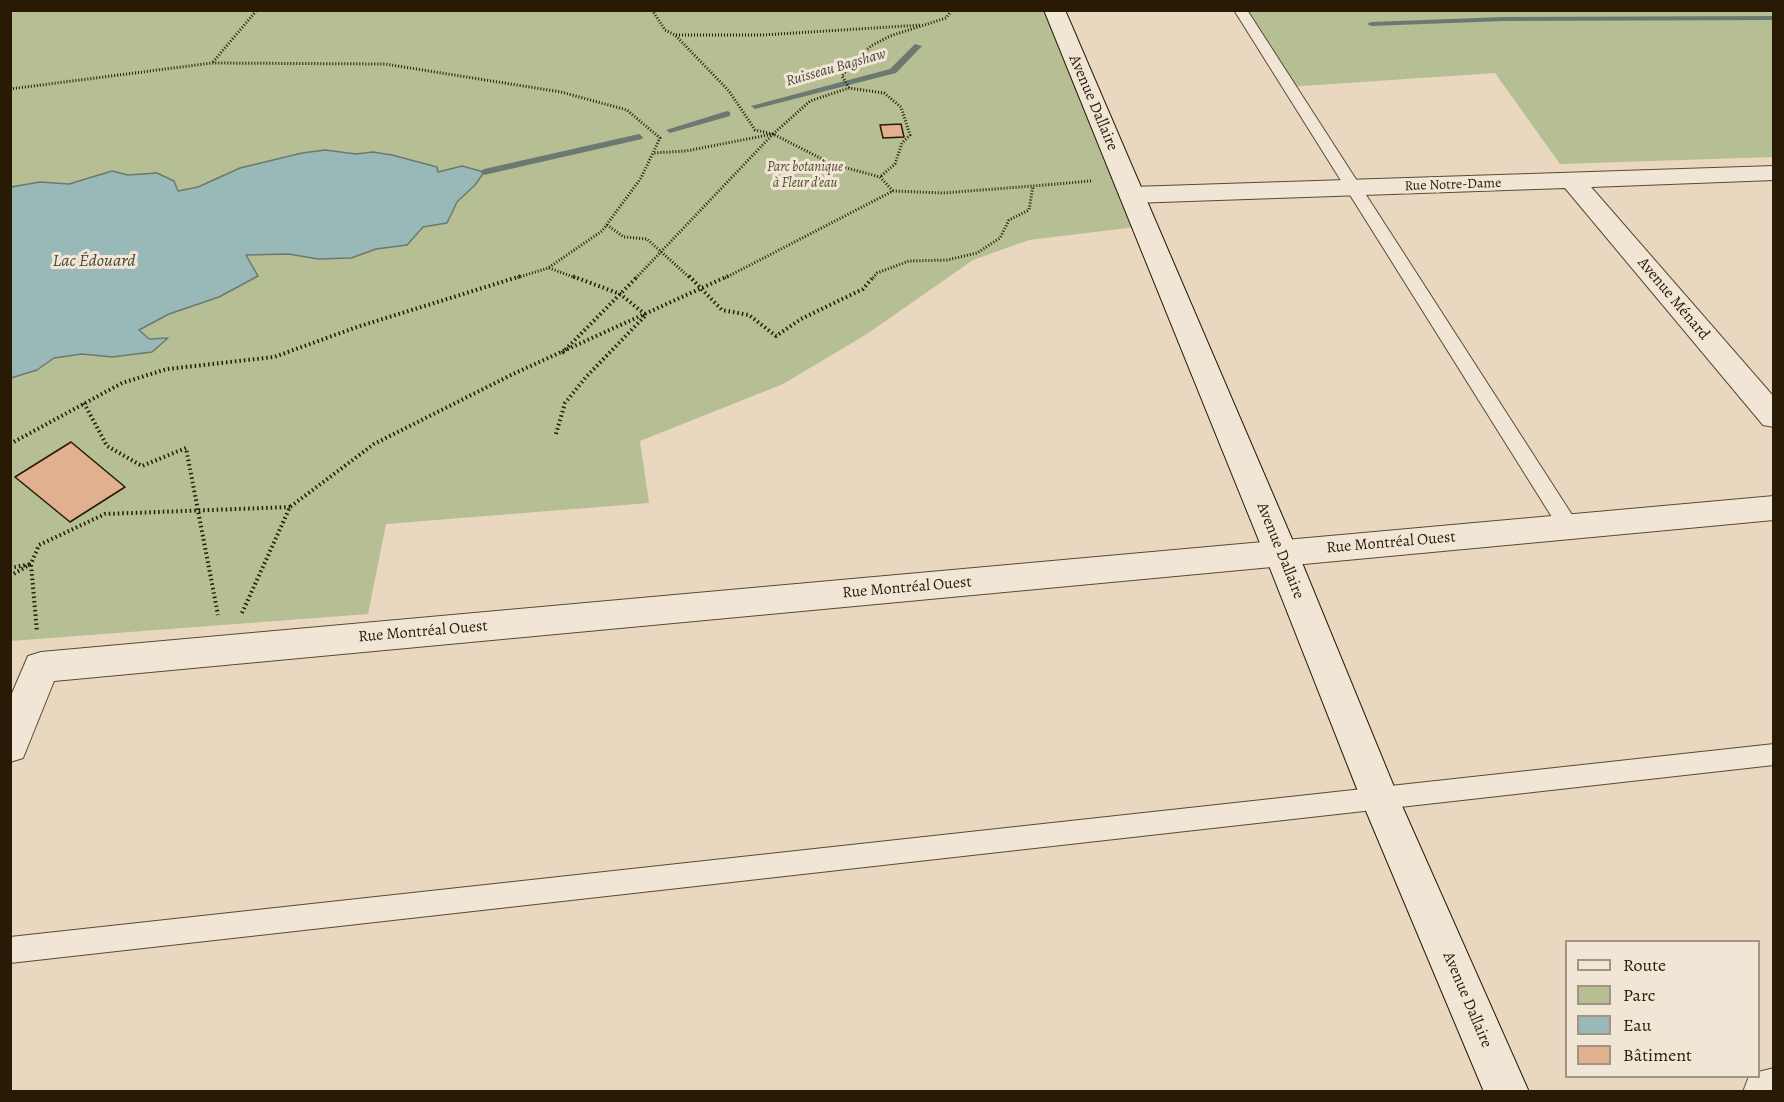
<!DOCTYPE html>
<meta charset="utf-8">
<style>
body{margin:0}
#map{position:relative;width:1784px;height:1102px;overflow:hidden;background:#e9d8bf;font-family:Alegreya,serif}
canvas{display:block}
.frame{position:absolute;inset:0;border:12px solid #291a06;pointer-events:none}
.legend{position:absolute;left:1565px;top:940px;width:195px;height:138px;box-sizing:border-box;background:#f1e6d5;border:2px solid #a19482;margin:0;padding:8px 10px;list-style:none;font-size:18px;color:#291a06}
.legend li{display:flex;align-items:center;gap:12px;height:30px}
.legend b{width:30px;border:2px solid #a19482}
</style>
<div id="map">
<canvas width="1784" height="1102"></canvas>
<div class="frame"></div>
<ul class="legend">
<li><b style="height:8px;background:#f1e6d5"></b>Route</li>
<li><b style="height:16px;background:#b5bf93"></b>Parc</li>
<li><b style="height:16px;background:#98b9b7"></b>Eau</li>
<li><b style="height:16px;background:#e0b08f"></b>Bâtiment</li>
</ul>
</div>
<script>
const context = document.querySelector('canvas').getContext('2d');
context.lineJoin = 'round';
function fillPath(path, color) { context.fillStyle = color; context.fill(path, 'evenodd'); }
const shape = rows => new Path2D(rows.map(r => 'M' + r).join(''));
function strokePath(path, color, width, dash) { context.strokeStyle = color; context.lineWidth = width; context.lineCap = dash ? 'butt' : 'round'; context.setLineDash(dash || []); context.stroke(path); }
function write(font, color, halo, rows, align = 'center') {
  context.font = font + ' Alegreya,serif'; context.lineWidth = 6; context.setLineDash([]); context.textBaseline = 'middle'; context.strokeStyle = halo; context.fillStyle = color; for (const [text, x, y, turn = 0] of rows) {
    context.save(); context.translate(x, y); context.rotate((+turn || 0) * Math.PI / 180); context.textAlign = isNaN(turn) ? turn : align; if (halo) context.strokeText(text, 0, 0); context.fillText(text, 0, 0); context.restore();
  }
}
fillPath(shape([
 [1054,10,1144,226,1029,240,973,260,867,334,783,384,640,441,649,503,386,524,368,614,11,641,11,378,37,370,54,358,82,354,112,357,152,352,167,338,149,339,138,330,169,314,219,297,257,276,245,255,289,254,318,259,351,258,376,249,407,245,423,227,447,223,457,202,475,185,484,172,462,166,437,172,427,164,392,155,372,152,356,154,325,150,302,153,240,168,198,187,178,191,173,181,157,173,128,175,112,171,69,184,40,182,11,187,11,11],
 [1240,11,1773,11,1773,157,1560,164,1495,73,1288,87]
]), '#b5bf93');
const water = shape([
 [325,150,356,154,373,152,392,155,437,167,438,172,462,166,484,172,475,185,457,202,447,223,423,227,407,245,376,249,351,258,318,259,289,254,246,255,258,276,219,297,169,314,139,330,149,339,168,338,152,352,112,357,82,354,54,358,37,370,11,378,11,187,40,182,69,184,112,171,128,175,157,173,174,181,178,191,198,187,240,168,302,153,325,150]
]);
fillPath(water, '#98b9b7');
strokePath(water, '#6c7970', 1.5);
fillPath(shape([
 [1774,16,1774,20,1504,21,1371,26,1367,24,1371,22,1504,17,1774,16],
 [915,44,922,46,896,73,755,109,751,106,890,69,915,44],
 [727,111,730,112,730,116,670,133,666,130,727,111],
 [639,134,643,137,642,139,484,175,480,172,484,169,639,134]
]), '#6c7970');
const building = shape([
 [901,124,904,137,883,138,880,125,901,124],
 [71,442,125,487,70,522,15,477,71,442]
]);
fillPath(building, '#e0b08f');
strokePath(building, '#291a06', 1.5);
const lane = shape([
 [1234,10,1247,10,1576,521,1579,527,1576,533,1569,535,1562,533,1234,10],
 [1774,744,1774,765,10,963,10,937,1774,744]
]);
const street = shape([
 [1774,166,1774,180,1591,187,1774,397,1774,427,1763,425,1565,188,1132,203,1123,200,1119,195,1123,190,1132,187,1774,166],
 [1774,496,1774,520,54,681,23,758,10,762,10,698,28,656,41,652,1774,496],
 [1774,1068,1774,1092,1743,1092,1749,1076,1758,1076,1758,1072,1774,1068]
]);
const secondary = shape([
 [1044,10,1065,10,1298,553,1399,799,1529,1092,1484,1092,1361,799,1264,553,1044,10]
]);
strokePath(lane, '#594a34', 2);
strokePath(street, '#594a34', 2);
strokePath(secondary, '#291a06', 2);
strokePath(shape([
 [652,10,665,30,675,35,729,91,755,130,773,134,832,164,880,177,893,191],
 [676,35,763,35,921,25],
 [213,62,257,10],
 [849,88,842,76,852,63,871,46,890,36,946,18,952,10],
 [10,89,212,63,385,64,561,92,627,110,660,138,641,178,602,231,548,268,516,278],
 [773,134,810,101,849,88,884,93,901,107,910,135,902,143,895,164,880,177],
 [607,225,624,237,647,239,690,278],
 [549,268,576,278],
 [636,278,773,134,686,151,653,153],
 [725,278,893,191,943,193,1033,186],
 [873,278,877,273,909,261,947,260,977,253,1000,238,1009,220,1029,210,1033,186,1091,181]
]), '#291a06', 3, [1, 2]);
strokePath(shape([
 [689,276,722,310,749,315,776,336,801,319,863,289,874,276],
 [562,353,638,276],
 [84,403,107,446,142,466,186,448,218,615],
 [556,434,565,403,586,377,646,315,620,294,572,276],
 [10,444,122,383,167,369,274,357,357,327,521,276],
 [10,568,31,564,37,632],
 [10,576,31,564,39,545,105,514,290,507],
 [242,613,290,507,374,444,513,374,728,276]
]), '#291a06', 4, [1.5, 3]);
fillPath(lane, '#f1e6d5');
fillPath(street, '#f1e6d5');
fillPath(secondary, '#f1e6d5');
write('italic 14px', '#534c30', '#f1e6d5', [
 ["Parc botanique",805,168],
 ["à Fleur d'eau",805,184]
]);
write('14px', '#291a06', '#f1e6d5', [
 ["Rue Notre-Dame",1453,185,-2]
]);
write('italic 15px', '#4a4a3b', '#f1e6d5', [
 ["Ruisseau Bagshaw",836,68,-16]
]);
write('16px', '#291a06', '#f1e6d5', [
 ["Avenue Dallaire",1093,103,67],
 ["Avenue Ménard",1673,299,50],
 ["Rue Montréal Ouest",1391,543,-5],
 ["Avenue Dallaire",1280,551,68],
 ["Rue Montréal Ouest",907,588,-5],
 ["Rue Montréal Ouest",423,632,-5],
 ["Avenue Dallaire",1467,1000,67]
]);
write('italic 18px', '#4a4a3b', '#f1e6d5', [
 ["Lac Édouard",94,262]
]);
</script>
